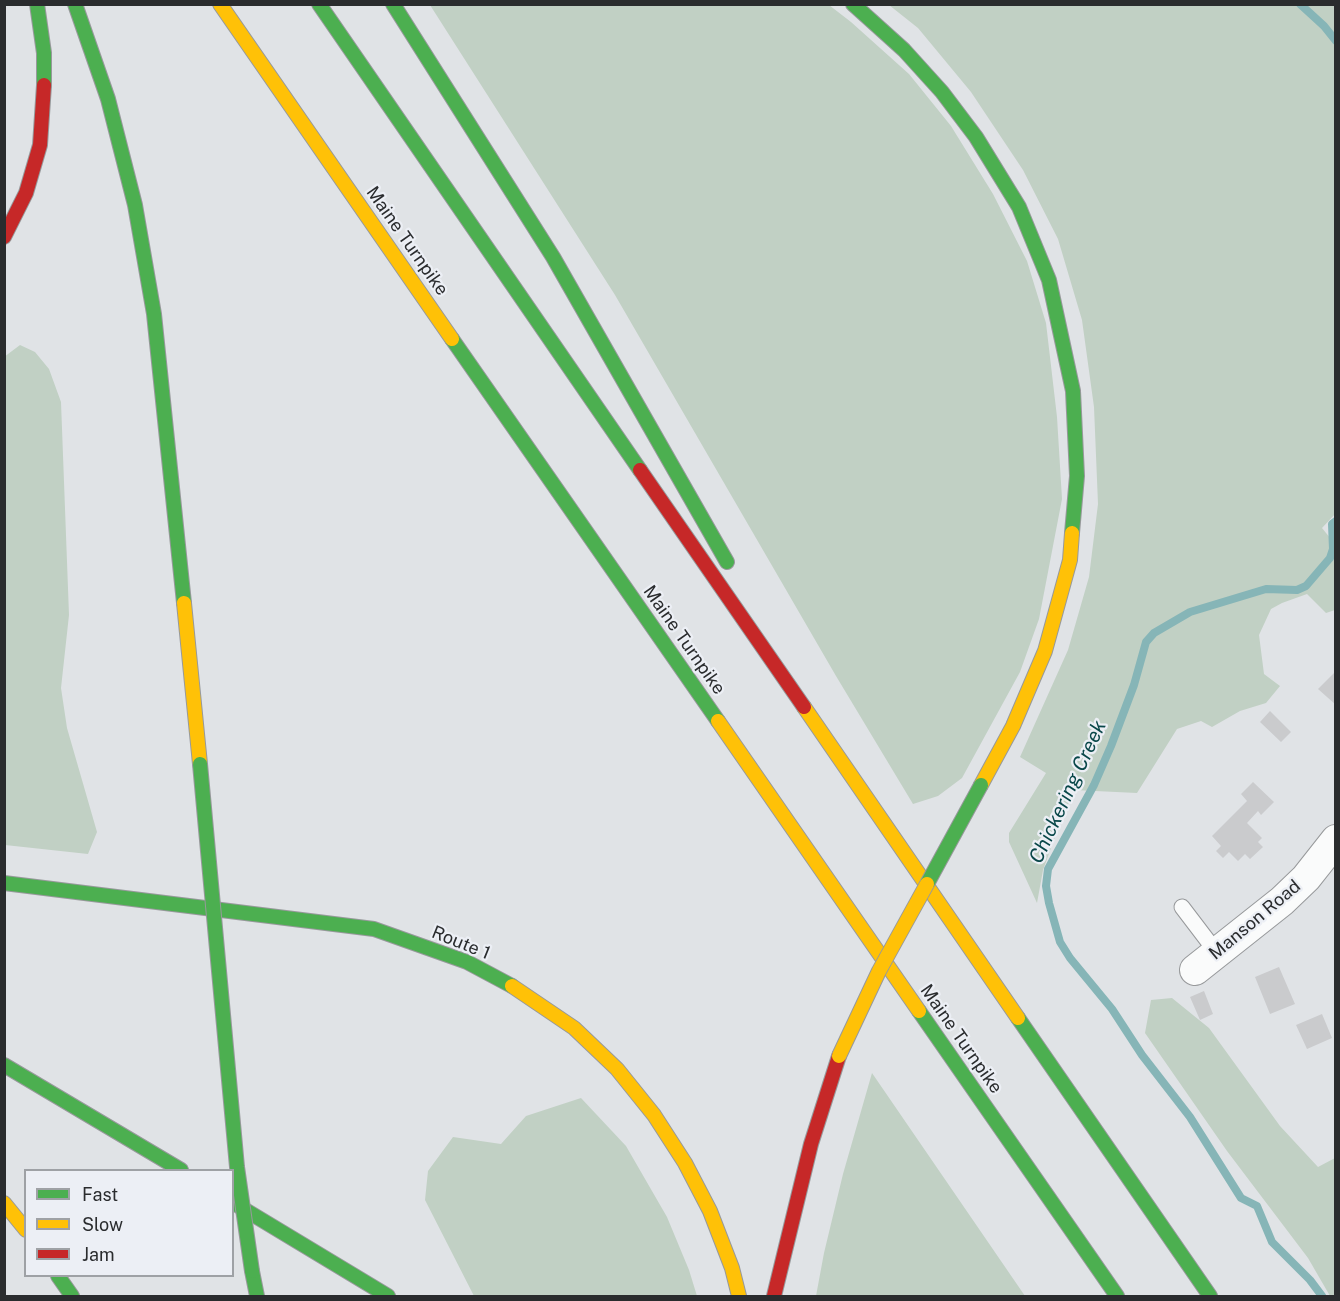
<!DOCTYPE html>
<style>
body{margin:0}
#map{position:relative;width:1340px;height:1301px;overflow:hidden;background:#e0e3e6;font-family:"Public Sans",sans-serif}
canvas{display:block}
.frame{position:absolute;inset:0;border:6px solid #2a2c2e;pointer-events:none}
.legend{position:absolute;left:24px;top:1169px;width:210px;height:108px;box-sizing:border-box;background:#eceff5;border:2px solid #9ea1a5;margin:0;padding:8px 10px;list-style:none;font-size:18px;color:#2a2c2e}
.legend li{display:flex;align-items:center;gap:12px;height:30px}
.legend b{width:30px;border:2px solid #9ea1a5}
</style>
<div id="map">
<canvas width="1340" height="1301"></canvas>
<div class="frame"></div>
<ul class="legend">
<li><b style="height:8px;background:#4caf50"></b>Fast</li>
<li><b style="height:8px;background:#ffc107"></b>Slow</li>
<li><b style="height:8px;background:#c62828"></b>Jam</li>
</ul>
</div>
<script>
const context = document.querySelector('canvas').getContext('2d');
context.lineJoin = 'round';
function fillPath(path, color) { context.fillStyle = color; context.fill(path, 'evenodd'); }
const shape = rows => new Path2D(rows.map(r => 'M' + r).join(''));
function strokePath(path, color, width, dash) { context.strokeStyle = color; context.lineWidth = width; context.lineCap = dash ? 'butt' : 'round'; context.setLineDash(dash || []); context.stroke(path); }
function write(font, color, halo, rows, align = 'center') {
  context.font = font + ' "Public Sans",sans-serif'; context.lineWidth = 4.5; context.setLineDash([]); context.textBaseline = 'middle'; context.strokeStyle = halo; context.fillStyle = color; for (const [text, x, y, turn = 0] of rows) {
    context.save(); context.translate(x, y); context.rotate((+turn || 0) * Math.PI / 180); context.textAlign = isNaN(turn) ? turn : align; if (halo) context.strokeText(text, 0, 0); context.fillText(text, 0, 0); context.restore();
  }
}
fillPath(shape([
 [430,5,829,5,851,22,909,74,951,126,993,194,1027,261,1046,323,1057,417,1062,499,1039,619,1020,672,962,778,938,796,913,804,836,676,615,295],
 [889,5,1335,5,1336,513,1322,528,1335,544,1335,610,1326,613,1307,594,1282,603,1271,609,1259,635,1264,674,1280,686,1266,703,1240,711,1212,727,1201,721,1177,729,1137,793,1074,790,1056,834,1043,870,1037,903,1009,842,1009,833,1046,773,1020,757,1068,650,1089,577,1098,504,1094,407,1082,320,1058,239,1023,170,971,92,918,28],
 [20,345,35,352,49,369,61,402,69,615,61,688,67,728,97,832,88,854,5,845,4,357],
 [1172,998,1209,1028,1280,1126,1318,1167,1335,1158,1335,1296,1330,1296,1308,1258,1227,1151,1145,1033,1151,1000],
 [872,1073,1025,1296,816,1296,824,1253,843,1174],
 [581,1098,626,1146,667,1217,689,1270,697,1296,474,1296,425,1200,428,1171,453,1137,501,1144,526,1116]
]), '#c1d0c4');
strokePath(shape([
 [1300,4,1324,26,1336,41],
 [1322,1296,1310,1280,1272,1242,1257,1206,1241,1198,1190,1117,1142,1055,1112,1009,1070,958,1060,942,1049,903,1046,886,1048,869,1094,785,1111,746,1134,685,1146,642,1154,633,1190,612,1266,589,1297,590,1306,586,1330,558,1333,549,1332,524,1336,521]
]), '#86b5b7', 8);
fillPath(shape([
 [1336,671,1336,705,1318,689],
 [1270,711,1291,732,1281,742,1260,722],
 [1253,782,1274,802,1261,815,1258,811,1247,823,1262,838,1258,842,1263,847,1250,859,1245,854,1238,861,1229,852,1223,858,1216,851,1221,846,1212,836,1247,801,1241,794],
 [1279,967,1295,1004,1270,1014,1255,977],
 [1204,991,1213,1014,1200,1020,1190,997],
 [1322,1014,1332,1038,1307,1049,1296,1025]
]), '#cacbcd');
const lane = shape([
 [1182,907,1217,953]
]);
const street = shape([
 [1195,970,1282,901,1306,878,1336,840]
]);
const fast = shape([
 [37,4,44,53,44,85],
 [75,4,108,99,135,205,154,314,184,603],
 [319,4,640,470],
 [393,4,553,257,727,562],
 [853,4,904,50,942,92,976,137,1019,207,1049,280,1073,391,1077,476,1072,533],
 [452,339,718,721],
 [4,883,374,929,467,962,512,986],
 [919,1011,1117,1296],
 [1018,1018,1210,1296],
 [4,1065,181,1170],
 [232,1202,388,1296],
 [252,1271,257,1296],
 [58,1276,72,1296]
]);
const slow = shape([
 [220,4,452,339],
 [184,603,200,764],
 [804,707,1018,1018],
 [718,721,919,1011],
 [981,785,1013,726,1045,651,1070,560,1072,533],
 [512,986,574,1028,617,1069,654,1115,685,1163,710,1211,732,1268,739,1296],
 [4,1203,26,1230]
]);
const jam = shape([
 [4,237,26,193,40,145,44,85],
 [640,470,804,707],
 [774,1296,811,1144,839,1056]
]);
strokePath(lane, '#97999b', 17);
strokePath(street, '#97999b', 32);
strokePath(fast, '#97999b', 16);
strokePath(slow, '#97999b', 16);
strokePath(jam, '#97999b', 16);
strokePath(lane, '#fafbfb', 15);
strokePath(street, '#fafbfb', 30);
strokePath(fast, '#4caf50', 14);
strokePath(slow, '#ffc107', 14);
strokePath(jam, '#c62828', 14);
const fastBridge = shape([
 [200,764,237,1167,252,1271],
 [927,884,981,785]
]);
const slowBridge = shape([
 [839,1056,879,971,927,884]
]);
strokePath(fastBridge, '#97999b', 16, []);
strokePath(slowBridge, '#97999b', 16, []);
strokePath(fastBridge, '#4caf50', 14);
strokePath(slowBridge, '#ffc107', 14);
write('18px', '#2a2c2e', '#eceff5', [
 ["Maine Turnpike",407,241,55],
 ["Maine Turnpike",684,640,55],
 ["Manson Road",1255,920,-40],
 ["Route 1",461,943,22],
 ["Maine Turnpike",961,1039,55]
]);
write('italic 20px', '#094749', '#eceff5', [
 ["Chickering Creek",1068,792,-65]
]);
</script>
